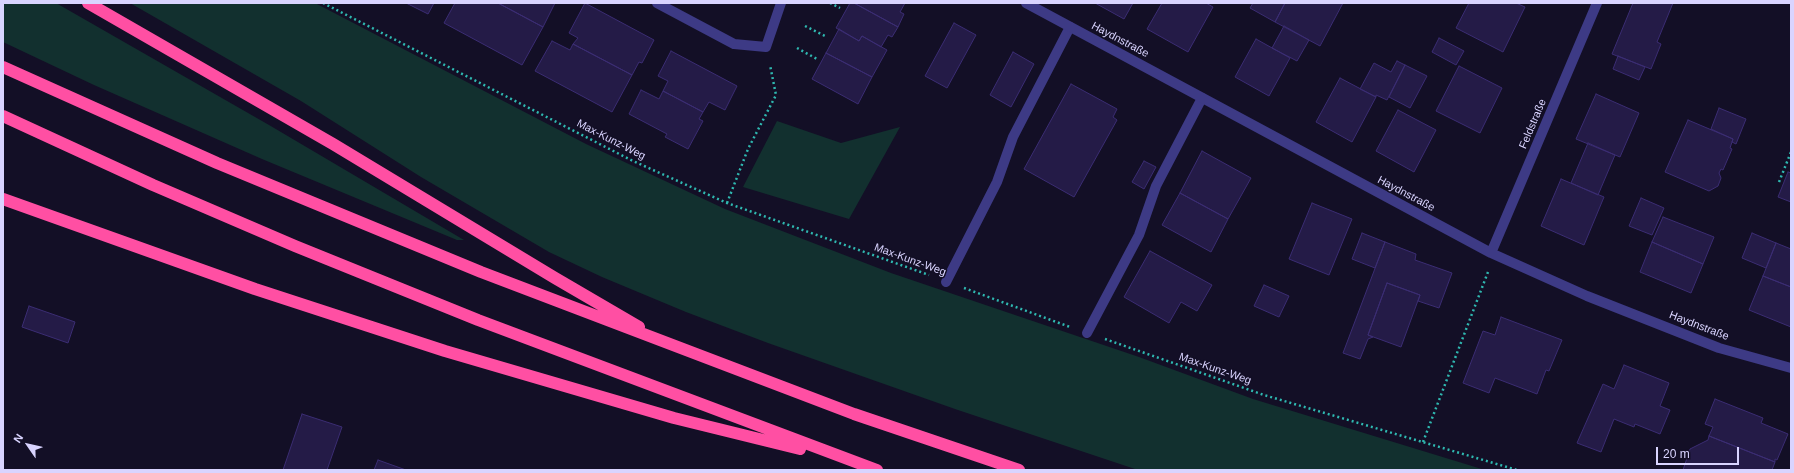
<!DOCTYPE html>
<meta charset="utf-8">
<style>
body{margin:0}
#map{position:relative;width:1794px;height:473px;overflow:hidden;background:#130f26;font-family:Helvetica,sans-serif}
canvas{display:block}
.frame{position:absolute;inset:0;border:4px solid #d9d4ff;pointer-events:none}
.north{position:absolute;left:8px;top:425px;width:40px;height:40px;-webkit-text-stroke:3px #130f26;paint-order:stroke;rotate:304deg;font-size:11px;font-weight:700;line-height:16px;text-align:center;color:#d9d4ff}
.north::after{content:'';display:block;margin:auto;width:14px;height:18px;background:#d9d4ff;clip-path:polygon(50% 0,100% 100%,50% 72%,0 100%)}
.scale{position:absolute;left:1656px;top:447px;width:83px;height:18px;box-sizing:border-box;border:2px solid #d9d4ff;border-top:0;padding-left:5px;font-size:12px;line-height:14px;white-space:nowrap;color:#d9d4ff;-webkit-text-stroke:3px #130f26;paint-order:stroke}
</style>
<div id="map">
<canvas width="1794" height="473"></canvas>
<div class="frame"></div>
<div class="north">N</div>
<div class="scale">20 m</div>
</div>
<script>
const context = document.querySelector('canvas').getContext('2d');
context.lineJoin = 'round';
function fillPath(path, color) { context.fillStyle = color; context.fill(path, 'evenodd'); }
const shape = rows => new Path2D(rows.map(r => 'M' + r).join(''));
function strokePath(path, color, width, dash) { context.strokeStyle = color; context.lineWidth = width; context.lineCap = dash ? 'butt' : 'round'; context.setLineDash(dash || []); context.stroke(path); }
function write(font, color, halo, rows, align = 'center') {
  context.font = font + ' Helvetica,sans-serif'; context.lineWidth = 3; context.setLineDash([]); context.textBaseline = 'middle'; context.strokeStyle = halo; context.fillStyle = color; for (const [text, x, y, turn = 0] of rows) {
    context.save(); context.translate(x, y); context.rotate((+turn || 0) * Math.PI / 180); context.textAlign = isNaN(turn) ? turn : align; if (halo) context.strokeText(text, 0, 0); context.fillText(text, 0, 0); context.restore();
  }
}
fillPath(shape([
 [3,3,56,3,269,125,464,240,457,240,262,159,94,85,3,42],
 [130,3,315,3,586,144,725,209,891,273,1139,357,1253,399,1485,470,1138,470,955,409,768,343,686,312,602,277,549,252,421,177,301,101],
 [777,121,841,143,900,127,849,219,743,187]
]), '#12302f');
const building = shape([
 [406,3,434,3,428,14,406,3],
 [455,3,498,3,543,27,522,65,444,23,455,3],
 [498,3,555,3,543,27,498,3],
 [585,3,654,40,642,63,639,62,632,75,573,44,578,38,569,33,585,3],
 [850,3,854,3,898,27,892,37,888,35,881,47,862,36,859,41,836,28,850,3],
 [854,3,905,3,900,12,904,14,898,27,854,3],
 [1095,3,1133,3,1124,19,1095,3],
 [1162,3,1206,3,1213,7,1188,52,1147,29,1162,3],
 [1253,3,1285,3,1275,22,1250,8,1253,3],
 [1285,3,1343,3,1320,46,1275,22,1285,3],
 [1469,3,1516,3,1525,7,1503,52,1456,28,1469,3],
 [1633,3,1673,3,1657,42,1661,44,1651,69,1612,54,1633,3],
 [954,23,976,35,947,88,925,76,954,23],
 [1284,26,1309,40,1297,61,1272,48,1284,26],
 [839,29,859,41,862,36,887,50,872,77,826,53,839,29],
 [1439,38,1464,51,1456,65,1432,52,1439,38],
 [1256,39,1290,58,1269,96,1235,77,1256,39],
 [552,41,570,50,573,44,632,75,612,112,535,71,552,41],
 [671,51,737,86,725,110,709,102,703,112,663,91,668,81,658,76,671,51],
 [1013,52,1034,64,1011,107,990,95,1013,52],
 [826,53,872,77,858,104,812,79,826,53],
 [1618,56,1645,67,1639,80,1613,69,1618,56],
 [1397,61,1405,65,1387,100,1376,95,1376,97,1360,89,1374,63,1391,72,1397,61],
 [1405,65,1427,76,1410,108,1389,97,1405,65],
 [1459,66,1502,88,1480,133,1436,111,1459,66],
 [1340,78,1376,97,1352,142,1316,122,1340,78],
 [1071,84,1117,109,1113,117,1117,120,1074,197,1024,169,1071,84],
 [641,90,659,99,663,91,703,112,699,119,703,121,688,149,665,137,667,134,629,114,641,90],
 [1596,94,1639,113,1620,157,1576,139,1596,94],
 [1719,108,1746,119,1736,144,1732,142,1733,139,1711,129,1719,108],
 [1398,110,1436,130,1414,172,1376,151,1398,110],
 [1688,120,1733,139,1730,148,1732,149,1723,170,1721,169,1719,173,1721,178,1718,186,1709,191,1665,172,1688,120],
 [1588,143,1615,155,1598,195,1571,183,1588,143],
 [1202,151,1251,178,1228,219,1180,193,1202,151],
 [1144,161,1156,167,1144,189,1132,182,1144,161],
 [1788,172,1791,173,1791,202,1778,197,1788,172],
 [1561,179,1604,197,1584,245,1541,226,1561,179],
 [1180,193,1228,219,1211,252,1162,225,1180,193],
 [1641,198,1664,208,1652,235,1629,226,1641,198],
 [1312,203,1352,219,1329,275,1289,259,1312,203],
 [1663,217,1714,237,1703,264,1652,242,1663,217],
 [1362,233,1385,242,1375,268,1352,259,1362,233],
 [1752,233,1776,243,1766,268,1742,258,1752,233],
 [1385,242,1416,254,1415,260,1452,273,1439,308,1418,301,1420,295,1387,283,1368,335,1373,337,1368,339,1360,359,1343,353,1385,242],
 [1652,242,1703,264,1691,293,1640,272,1652,242],
 [1776,243,1791,249,1791,287,1763,276,1776,243],
 [1150,251,1212,285,1197,311,1181,302,1169,323,1124,297,1150,251],
 [1763,276,1791,287,1791,327,1749,310,1763,276],
 [1387,283,1420,295,1401,347,1368,335,1387,283],
 [1264,285,1289,296,1279,317,1254,306,1264,285],
 [29,306,75,322,68,343,22,327,29,306],
 [1501,317,1562,340,1549,371,1546,370,1537,394,1495,378,1489,393,1463,383,1483,331,1495,335,1501,317],
 [1624,365,1669,383,1660,406,1670,410,1660,434,1635,424,1634,427,1614,419,1601,452,1577,443,1603,384,1614,389,1624,365],
 [1715,399,1763,418,1761,423,1788,434,1777,460,1775,459,1775,462,1709,436,1713,427,1705,424,1715,399],
 [302,414,342,427,327,470,283,470,302,414],
 [1709,436,1775,462,1772,470,1683,470,1690,449,1708,440,1709,436],
 [378,460,406,470,374,470,378,460]
]);
fillPath(building, '#241b47');
strokePath(building, '#3b2d73', 1);
strokePath(shape([
 [323,3,633,161,727,203,929,275],
 [830,3,840,8],
 [805,26,827,37],
 [797,48,817,59],
 [1779,182,1791,152],
 [727,203,748,149,776,95,770,65],
 [964,288,1070,327],
 [1105,339,1264,395,1517,470],
 [1423,442,1488,272]
]), '#2fb8b0', 2.5, [2, 3]);
strokePath(shape([
 [946,282,997,182,1013,137,1070,27],
 [1087,333,1139,235,1156,186,1202,98]
]), '#3d3a85', 10);
strokePath(shape([
 [657,3,734,44,766,47,781,3],
 [1026,3,1491,253,1587,296,1719,348,1791,368],
 [1491,253,1597,3]
]), '#3d3a85', 10);
strokePath(shape([
 [88,3,333,144,555,278,639,327],
 [3,67,217,163,481,272,854,414,1019,470],
 [3,116,153,185,295,246,478,320,877,470],
 [3,199,255,289,445,351,674,418,800,449]
]), '#ff4fa3', 12);
write('11px', '#d9d4ff', '#130f26', [
 ["Haydnstraße",1120,40,28],
 ["Feldstraße",1533,124,-67],
 ["Max-Kunz-Weg",611,140,27],
 ["Haydnstraße",1406,194,28],
 ["Max-Kunz-Weg",910,260,20],
 ["Haydnstraße",1699,326,21],
 ["Max-Kunz-Weg",1215,369,19]
]);
</script>
